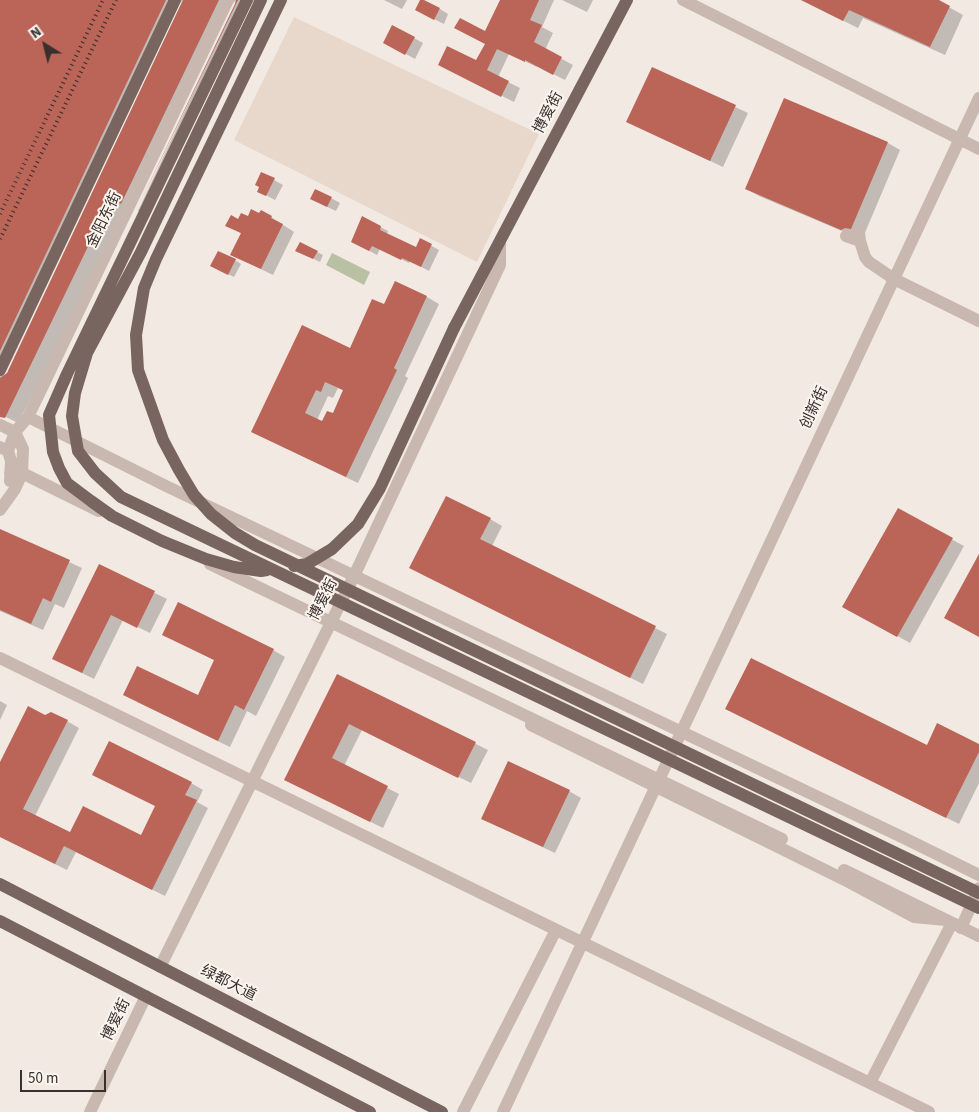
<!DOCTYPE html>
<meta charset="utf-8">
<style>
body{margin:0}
#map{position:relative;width:979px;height:1112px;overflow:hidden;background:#f2e9e3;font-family:"Source Sans 3",sans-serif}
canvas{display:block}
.north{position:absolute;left:20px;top:20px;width:50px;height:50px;-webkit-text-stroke:4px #faf4ef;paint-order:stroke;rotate:324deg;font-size:14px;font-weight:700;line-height:20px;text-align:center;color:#392f2d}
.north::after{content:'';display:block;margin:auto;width:18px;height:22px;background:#392f2d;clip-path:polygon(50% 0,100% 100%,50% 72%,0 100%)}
.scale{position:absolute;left:20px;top:1070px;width:86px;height:22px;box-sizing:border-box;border:2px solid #392f2d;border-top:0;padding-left:6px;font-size:15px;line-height:18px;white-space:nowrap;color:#392f2d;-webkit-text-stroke:4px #faf4ef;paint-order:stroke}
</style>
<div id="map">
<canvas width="979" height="1112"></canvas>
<div class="north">N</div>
<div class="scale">50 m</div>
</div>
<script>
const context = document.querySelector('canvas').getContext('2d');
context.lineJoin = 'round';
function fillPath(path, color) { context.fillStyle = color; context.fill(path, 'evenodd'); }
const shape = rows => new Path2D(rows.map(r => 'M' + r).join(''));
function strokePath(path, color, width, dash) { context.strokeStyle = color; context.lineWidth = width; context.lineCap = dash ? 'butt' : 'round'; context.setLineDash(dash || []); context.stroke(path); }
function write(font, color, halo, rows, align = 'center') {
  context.font = font + ' "Source Sans 3","Noto Sans SC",sans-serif'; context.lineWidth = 4; context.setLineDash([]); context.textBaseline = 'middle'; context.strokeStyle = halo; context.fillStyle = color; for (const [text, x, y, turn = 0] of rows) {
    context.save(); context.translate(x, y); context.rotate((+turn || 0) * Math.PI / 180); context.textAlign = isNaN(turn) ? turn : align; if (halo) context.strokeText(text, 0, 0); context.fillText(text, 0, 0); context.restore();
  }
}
fillPath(shape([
 [332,253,370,272,364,285,326,265]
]), '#bac0a4');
fillPath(shape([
 [294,17,539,134,477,262,234,140]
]), '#e8d8cc');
fillPath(shape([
 [0,0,183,0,180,3,4,374,5,378,183,0,256,0,252,3,149,217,138,211,237,0,233,3,18,423,0,414],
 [384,0,407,0,402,9],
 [501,0,554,0,542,27,553,33,545,50,573,65,565,80,537,66,537,67,509,54,498,77,520,88,514,102,452,71,477,62,486,44,486,33],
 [562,0,593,0,587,12],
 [801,0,936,0,963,15,945,55,863,18,858,28],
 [440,9,448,14,444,24,426,15],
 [414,38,423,43,415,59,393,47],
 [653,68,748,113,723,167,640,128],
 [784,100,888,143,900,150,864,235,854,236,759,196,747,189],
 [274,180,283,185,275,200,258,191],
 [331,198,340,203,336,211,321,204],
 [271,217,294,232,273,275,244,261,242,234,227,225,248,218],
 [363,218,388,231,387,234,416,249,421,240,439,250,429,271,410,261,409,263,380,249,377,255,360,246],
 [317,252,323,255,320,262,302,253],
 [235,260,241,264,234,277,217,269],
 [427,297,439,304,405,376,408,378,358,483,252,432,350,349,385,306],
 [338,388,344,391,333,415,323,422,317,420,328,396,333,398],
 [898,510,964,546,910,643,844,606],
 [490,519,502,526,492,546,667,634,643,684,423,575],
 [0,530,82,568,64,608,55,604,43,630,0,611],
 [100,566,167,599,150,633,123,620,94,679,66,665],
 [164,635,273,650,285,657,256,716,247,711,230,747,137,702,198,697,216,661],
 [337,675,488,750,471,783,362,730,344,766,399,794,383,828,298,786],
 [0,701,7,705,0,720],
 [739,715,927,746,979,746,979,783,959,824],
 [45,716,67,721,79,728,35,816,71,834,142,837,157,806,191,783,203,790,197,802,208,808,165,896,76,852,67,870,0,837,0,765],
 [569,791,581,798,555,853,495,825]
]), '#0003');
fillPath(shape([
 [0,0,166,0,0,351],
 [183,0,219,0,121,204,111,199,5,418,0,417,0,378,7,373],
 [236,0,238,0,136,211,235,4],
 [420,0,424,0,440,8,434,20,415,10],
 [500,0,539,0,530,20,542,25,534,42,562,57,553,75,525,60,525,62,497,49,487,70,509,81,501,97,438,65,447,46,476,60,485,44,454,28,460,18,485,31],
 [801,0,939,0,950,6,930,47,849,10,843,21],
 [392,25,415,37,405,55,383,43],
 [652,67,736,105,710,161,626,122],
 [784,98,888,142,851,229,845,228,841,230,745,189],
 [261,172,275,178,266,196,257,192,259,187,255,185],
 [315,189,332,197,327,207,310,199],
 [251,209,259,213,261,210,272,216,271,218,283,224,261,269,230,255,241,233,225,226,231,215,238,219,241,213,248,216],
 [362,216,381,226,380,230,416,247,420,238,432,244,421,267,402,258,401,260,372,246,369,251,351,242],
 [300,242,318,251,313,259,295,251],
 [218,251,236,259,228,275,210,266],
 [395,281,427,296,394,368,397,370,346,477,251,432,302,325,350,348,372,299,384,304],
 [325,382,343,390,333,413,327,411,322,421,305,413,316,390,321,392],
 [446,496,491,518,480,539,656,626,630,678,409,568],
 [898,508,953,538,897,637,842,607],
 [0,529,70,560,51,602,43,598,31,624,0,610],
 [979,554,979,637,944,618],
 [99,564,155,591,137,628,111,615,82,673,52,659],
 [178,602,274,649,244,710,235,705,218,741,123,695,137,666,198,695,214,660,162,635],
 [751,658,927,745,937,723,979,744,979,752,946,818,725,709],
 [337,674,476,742,458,778,349,724,332,758,388,786,370,822,284,780],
 [28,706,45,715,51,712,68,720,23,809,70,832,83,806,141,835,155,806,92,775,109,741,192,782,185,795,197,800,152,890,64,846,55,864,0,837,0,762],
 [508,761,570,790,543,847,481,819]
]), '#bb6458');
strokePath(shape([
 [683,0,979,149],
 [859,232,860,241,865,257,869,262,894,279,979,321],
 [846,236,860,241],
 [28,417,166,486,904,838,979,875],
 [0,425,15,432,23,449,22,473,15,489,0,510],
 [0,447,8,451,11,461,10,481],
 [8,451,15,432,28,417,228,0],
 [10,473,22,473,99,511],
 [0,658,929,1112],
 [531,725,843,879,914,917,946,920],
 [844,870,979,936],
 [961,928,979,888],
 [160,967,354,576,500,265,500,242],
 [870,1083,952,923],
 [90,1112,146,996],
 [463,1112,556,930],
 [503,1112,979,98]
]), '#c9b8af', 12);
strokePath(shape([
 [454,328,627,0],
 [0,884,442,1112],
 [0,921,370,1112]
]), '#79655f', 12);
strokePath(shape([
 [0,214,103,0],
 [0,239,116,0]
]), '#392f2d', 4, [1, 4]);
strokePath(shape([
 [210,564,782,839]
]), '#c9b8af', 12);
strokePath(shape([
 [247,0,67,374,49,415,53,452,59,468,67,483,91,501,112,516,162,541,206,559,234,567,261,571,267,570],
 [261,0,141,252,87,353,75,393,72,416,78,451,95,473,121,497,979,908],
 [281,0,156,259,144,288,136,335,138,370,163,440,179,470,194,495,211,514,235,533,255,545,979,893],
 [0,370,175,0],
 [294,566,307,564,332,549,358,524,380,488,454,328]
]), '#79655f', 12);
write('15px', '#392f2d', '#faf4ef', [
 ["博爱街",549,113,-62],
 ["金阳东街",105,220,-64],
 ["创新街",815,408,-65],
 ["博爱街",324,600,-63],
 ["绿都大道",228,984,27],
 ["博爱街",117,1020,-64]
]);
</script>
